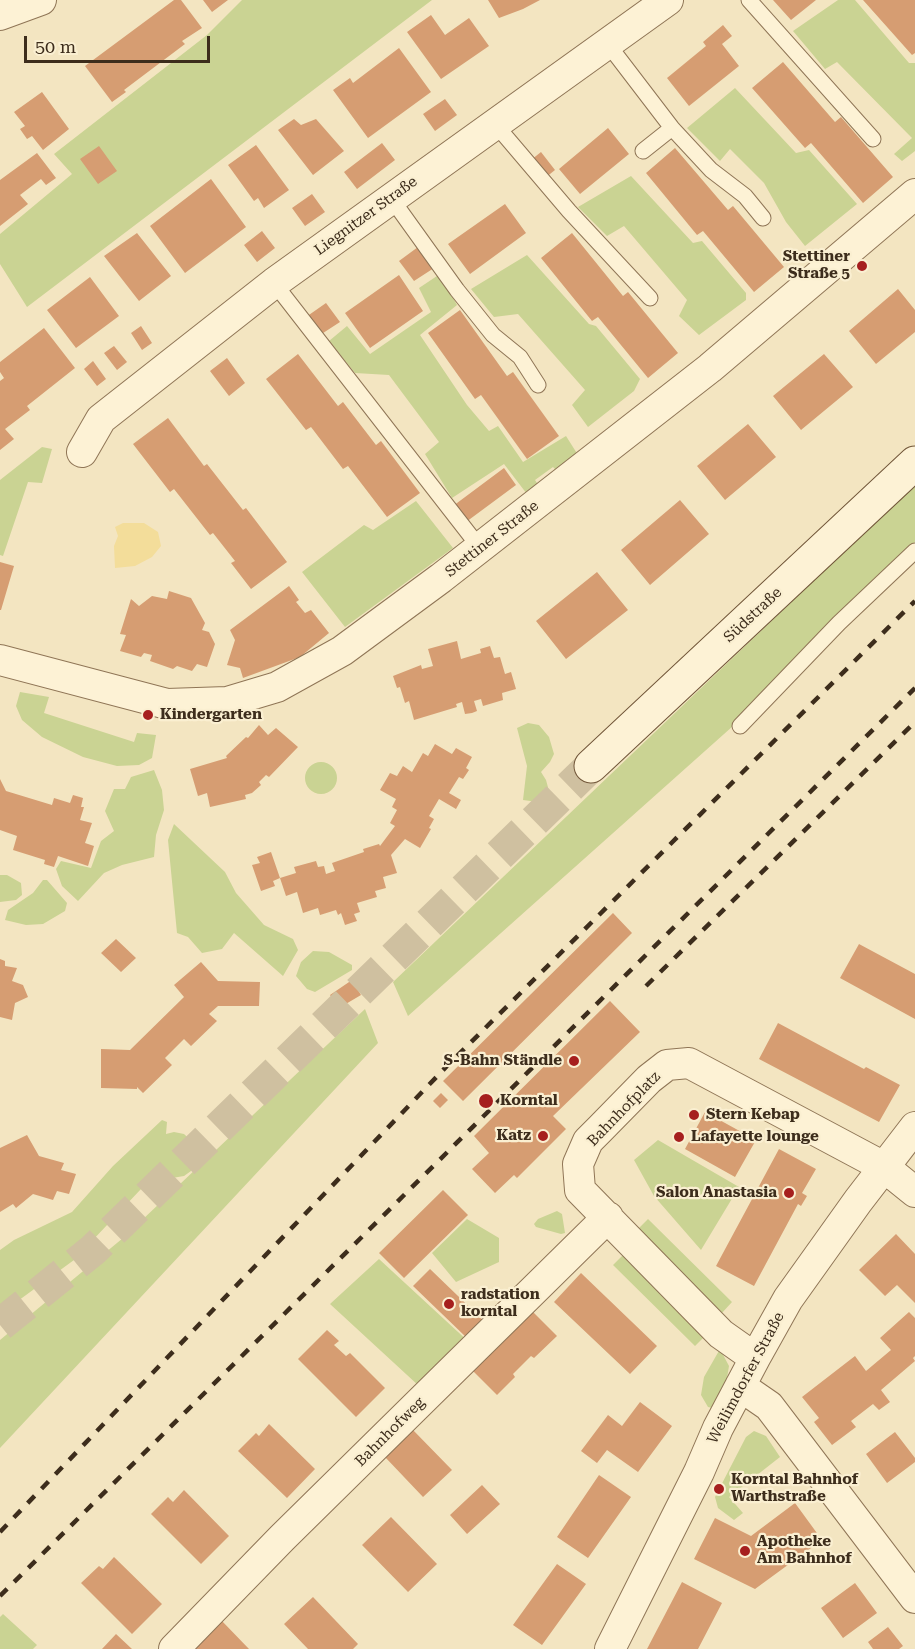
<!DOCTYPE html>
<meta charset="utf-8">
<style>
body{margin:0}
#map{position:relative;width:915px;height:1649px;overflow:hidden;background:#f3e5c1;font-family:"Roboto Serif",serif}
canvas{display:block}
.scale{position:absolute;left:24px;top:36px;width:186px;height:27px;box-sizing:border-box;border:3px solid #3d2d1c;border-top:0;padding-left:8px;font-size:18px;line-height:21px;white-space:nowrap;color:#3d2d1c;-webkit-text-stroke:4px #faefd1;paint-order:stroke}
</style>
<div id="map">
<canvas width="915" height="1649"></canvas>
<div class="scale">50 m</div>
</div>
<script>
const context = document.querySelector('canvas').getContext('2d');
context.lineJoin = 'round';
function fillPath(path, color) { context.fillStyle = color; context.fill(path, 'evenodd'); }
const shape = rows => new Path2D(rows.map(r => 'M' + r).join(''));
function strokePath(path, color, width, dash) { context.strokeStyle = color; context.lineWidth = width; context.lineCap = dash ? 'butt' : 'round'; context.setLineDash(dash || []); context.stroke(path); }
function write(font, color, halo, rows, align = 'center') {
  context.font = font + ' "Roboto Serif",serif'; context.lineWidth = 4.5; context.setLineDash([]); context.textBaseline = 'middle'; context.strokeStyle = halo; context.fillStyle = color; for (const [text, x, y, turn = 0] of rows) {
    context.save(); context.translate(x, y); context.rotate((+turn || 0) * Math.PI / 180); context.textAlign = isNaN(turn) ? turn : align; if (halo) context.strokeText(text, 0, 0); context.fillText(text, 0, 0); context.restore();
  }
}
fillPath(shape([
 [242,0,432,0,27,307,0,264,0,234,72,174,54,154,207,35],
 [838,0,855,0,909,63,915,63,915,151,902,161,894,154,912,138,837,62,825,69,793,31],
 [735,88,796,153,809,150,857,204,805,246,786,222,764,183,730,149,720,161,687,128],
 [631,176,693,243,702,241,746,293,746,300,699,335,679,316,687,300,624,226,607,236,578,207],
 [527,255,589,324,596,326,640,379,634,391,588,427,572,405,585,390,518,314,494,317,471,289],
 [440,274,457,305,420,335,467,405,489,431,498,426,523,462,566,436,578,455,559,473,553,467,535,480,539,486,530,498,504,464,452,498,425,454,439,442,389,375,355,373,329,341,347,326,370,354,431,312,419,288],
 [42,447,52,449,42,483,28,482,3,556,0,555,0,480],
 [915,484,915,542,733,726,408,1016,393,982],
 [416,501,453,548,345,627,302,572,364,525,373,530],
 [20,692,49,697,44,713,134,742,137,733,156,735,152,758,139,765,117,766,83,757,42,737,22,720,16,706],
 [528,723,539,725,549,737,554,754,550,762,541,772,546,780,549,791,545,797,538,802,523,800,527,766,517,728],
 '305 778a16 16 0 1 1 32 0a16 16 0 1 1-32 0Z',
 [154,770,162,790,164,810,156,835,154,857,122,865,104,873,78,901,62,886,56,869,61,861,91,868,101,841,114,831,105,811,114,789,125,789,131,777],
 [174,824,225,872,236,893,264,925,293,939,298,950,283,976,234,933,222,949,202,953,188,937,177,933,168,840],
 [0,875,7,875,21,883,22,895,16,900,0,902],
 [43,880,47,880,67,903,65,911,43,924,26,925,5,920,8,910,33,893],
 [313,951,329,952,352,965,352,970,315,992,307,989,296,976,301,962],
 [365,1009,378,1043,0,1448,0,1340,123,1238],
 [162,1120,167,1122,166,1134,174,1132,184,1134,196,1145,197,1161,191,1171,184,1176,172,1178,158,1171,74,1260,0,1314,0,1250,14,1240,72,1212,113,1166],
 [658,1140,739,1187,701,1250,654,1196,634,1160],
 [557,1211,562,1214,565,1233,561,1234,536,1227,534,1224,538,1219],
 [467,1219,499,1238,499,1262,456,1282,432,1253],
 [648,1219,732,1302,721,1314,636,1231],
 [625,1253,707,1334,695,1346,613,1265],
 [379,1259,471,1344,432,1398,330,1304],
 [720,1349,729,1366,725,1390,713,1408,708,1407,701,1395,704,1377],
 [754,1431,766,1436,780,1457,729,1497,743,1513,734,1520,718,1508,715,1497,746,1437],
 [3,1614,37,1645,33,1649,0,1649,0,1617]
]), '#cad393');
fillPath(shape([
 [123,523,144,523,158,532,161,546,152,557,135,566,115,568,114,546,118,536,115,527]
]), '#f3dd9a');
fillPath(shape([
 [174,0,181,0,202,28,182,41,185,44,124,90,126,92,112,102,85,66],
 [203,0,228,0,212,12],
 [488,0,540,0,523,9,499,18],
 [773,0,816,0,791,20],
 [863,0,915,0,915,53,912,55],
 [431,15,445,35,469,18,489,46,441,79,407,32],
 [723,25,732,36,722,44,739,66,689,106,667,78,706,46,703,42],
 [399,48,431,92,368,138,333,90,350,78,353,83],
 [783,62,835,122,841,117,893,177,863,203,811,143,805,148,752,88],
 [42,92,69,129,43,150,32,136,27,139,20,129,25,126,14,112],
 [445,99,457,115,435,131,423,114],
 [294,119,301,125,316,119,344,151,313,175,278,130],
 [608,128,629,154,580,194,559,169],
 [382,143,395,160,357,189,344,172],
 [256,145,289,190,264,208,258,198,254,201,228,165],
 [99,146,117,171,98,184,80,159],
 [675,148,728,210,733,206,784,267,754,292,703,231,697,235,646,173],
 [541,152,555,170,545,178,531,160],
 [37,153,56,178,46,185,41,179,20,195,28,204,0,226,0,180],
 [211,179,246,227,185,273,150,226],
 [312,194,325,212,305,226,292,208],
 [505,204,526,233,470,274,448,244],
 [262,231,275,248,257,262,244,245],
 [137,233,171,276,139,301,104,256],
 [572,233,623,296,628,292,678,353,648,378,598,317,592,321,541,258],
 [418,247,434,268,414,281,399,261],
 [399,275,423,311,370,348,345,313],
 [90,277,119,316,76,348,47,310],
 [898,289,915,310,915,332,876,364,849,331],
 [326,303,340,322,320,335,306,317],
 [460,310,507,376,513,372,559,436,527,459,481,395,475,399,428,333],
 [141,326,152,343,142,350,131,333],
 [44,328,75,368,27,406,30,410,5,429,14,439,0,450,0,381,4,378,0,372,0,362],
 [114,346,127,362,117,370,104,353],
 [298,354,338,406,343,402,376,445,381,441,420,493,387,517,348,466,343,469,311,427,306,430,266,379],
 [824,354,853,387,801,430,773,396],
 [227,358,245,383,229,396,210,371],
 [93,361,106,379,97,386,84,369],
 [168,418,204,466,207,464,243,510,246,508,287,562,251,589,231,563,235,561,213,533,210,535,174,489,170,492,133,444],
 [748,424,776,457,725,500,697,466],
 [504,468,516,485,466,522,453,506],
 [680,500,709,534,650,585,621,550],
 [0,562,14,566,1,610,0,610],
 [597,572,628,610,566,659,536,621],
 [289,586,299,600,296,602,305,613,311,610,329,633,300,657,243,678,240,668,227,665,235,640,230,630],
 [169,591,191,598,205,623,202,630,209,632,215,644,207,667,197,664,192,671,177,666,173,669,150,661,152,655,144,653,141,657,120,651,126,635,120,634,131,599,139,606,152,596,167,599],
 [457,641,461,659,481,653,480,649,490,646,494,658,500,657,505,674,511,672,516,689,502,693,503,700,483,706,481,699,474,701,477,711,472,713,465,714,462,702,456,704,457,707,414,720,409,701,405,703,400,687,397,688,393,676,421,665,422,669,433,666,428,649],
 [259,725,268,735,276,728,298,747,269,777,266,775,259,782,261,785,252,793,245,795,246,799,210,807,207,793,198,796,190,769,227,758,226,756,246,737,248,738],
 [435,744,452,754,456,748,472,757,466,768,469,770,463,779,459,777,449,793,461,800,456,809,439,799,429,816,434,819,429,828,431,829,420,848,405,839,391,855,397,873,383,877,386,888,375,891,377,897,357,903,360,912,354,914,357,921,345,925,341,913,338,915,336,910,320,915,318,908,303,913,297,892,286,896,280,878,296,873,294,867,316,861,318,867,324,866,326,874,335,871,332,863,364,852,363,849,379,844,380,846,395,826,390,823,397,810,392,807,396,799,380,790,390,773,397,776,403,766,412,772,423,753,428,756],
 [0,779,6,791,52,805,54,798,70,803,73,795,83,798,81,807,84,807,80,820,92,823,85,843,94,846,88,866,58,856,54,867,44,864,45,860,13,850,17,836,0,830],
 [271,852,280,878,273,881,275,886,261,891,252,865,260,863,257,857],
 [613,913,632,933,463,1101,443,1081],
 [116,939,136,958,121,972,101,953],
 [859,944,915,974,915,1019,840,978],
 [0,959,5,961,5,966,17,968,12,981,23,985,28,997,15,1003,12,1020,0,1017],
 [201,962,218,981,260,982,259,1006,218,1006,209,1014,217,1021,191,1046,184,1039,165,1058,172,1065,143,1093,137,1087,137,1089,101,1088,101,1049,130,1050,184,997,174,985],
 [352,980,361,995,339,1008,330,995],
 [610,1001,640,1032,553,1116,566,1129,517,1178,514,1175,495,1193,472,1169,489,1153,474,1136],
 [778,1023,864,1069,866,1067,900,1085,879,1122,759,1059],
 [441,1093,448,1100,440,1108,433,1101],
 [705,1112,756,1140,735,1177,685,1149],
 [27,1135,39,1156,64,1163,61,1170,76,1174,69,1194,57,1191,53,1200,33,1194,16,1208,13,1204,0,1212,0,1148],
 [779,1149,816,1169,802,1193,807,1196,801,1206,798,1204,754,1286,716,1266],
 [443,1190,468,1215,404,1278,379,1253],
 [896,1234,915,1254,915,1303,897,1285,885,1296,859,1270],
 [430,1269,485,1322,468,1339,413,1286],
 [581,1273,657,1346,630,1374,554,1302],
 [529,1308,557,1336,534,1358,531,1356,513,1374,515,1377,497,1395,469,1367],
 [909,1312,915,1318,915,1356,913,1358,915,1361,881,1390,890,1402,879,1410,873,1404,851,1421,856,1427,832,1445,814,1422,819,1418,802,1397,855,1356,866,1371,891,1350,880,1338],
 [327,1330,339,1341,334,1345,346,1356,350,1353,385,1388,356,1417,298,1359],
 [640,1402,672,1426,638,1472,607,1450,597,1463,581,1451,608,1415,622,1426],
 [269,1424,315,1469,287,1498,238,1451,256,1433,259,1436],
 [413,1430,452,1470,423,1497,385,1457],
 [895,1432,915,1458,915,1462,887,1483,866,1454],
 [599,1475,631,1497,588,1558,557,1537],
 [482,1485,500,1504,467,1534,450,1515],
 [184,1490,229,1536,201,1564,151,1514,168,1497,173,1502],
 [795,1503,822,1540,755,1589,694,1559,715,1518,751,1536],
 [391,1517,437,1564,408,1592,362,1545],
 [114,1557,162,1604,132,1634,81,1583,99,1566,103,1569],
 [557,1564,586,1584,542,1645,513,1625],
 [682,1582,722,1603,698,1649,647,1649],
 [855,1583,877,1613,843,1638,821,1608],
 [313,1597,358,1644,353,1649,308,1649,284,1624],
 [221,1620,249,1649,195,1649,193,1647],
 [888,1627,903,1646,899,1649,873,1649,868,1642],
 [116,1634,132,1649,102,1649]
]), '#d69d72');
strokePath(shape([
 [0,1325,93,1250,591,766]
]), '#cfc0a0', 33, [33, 16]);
const service = shape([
 [749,0,873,139],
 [607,43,672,128,711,170,745,196,763,218],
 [495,124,569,211,650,298],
 [643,151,672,128],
 [391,198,457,290,493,335,520,357,538,385],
 [274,283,480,548],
 [740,726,839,623,915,551]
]);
const minor = shape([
 [0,15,41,0],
 [82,452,101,419,274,283,668,0],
 [0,660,167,704,227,702,277,687,342,651,441,578,710,368,915,194],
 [755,1358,721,1334,580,1190,578,1164,588,1141,600,1129,649,1079,667,1065,689,1063,884,1167,915,1192],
 [740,1386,769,1406,915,1598],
 [174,1649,282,1538,608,1217],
 [610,1649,699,1472,718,1428,755,1358,788,1299,858,1201,915,1127]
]);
const secondary = shape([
 [591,766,915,463]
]);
strokePath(service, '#8f7556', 17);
strokePath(minor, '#8f7556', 32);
strokePath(secondary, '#715639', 35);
strokePath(service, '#fdf2d5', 15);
strokePath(minor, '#fdf2d5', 30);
strokePath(secondary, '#fdf2d5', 33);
strokePath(shape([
 [646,986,915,722],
 [0,1532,447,1066,915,601],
 [0,1596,915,688]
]), '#3d2d1c', 4.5, [10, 10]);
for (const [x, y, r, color] of [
 [862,266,6,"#a61f1e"],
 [148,715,6,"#a61f1e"],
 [574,1061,6,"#a61f1e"],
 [486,1101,8,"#a61f1e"],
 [694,1115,6,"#a61f1e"],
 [543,1136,6,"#a61f1e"],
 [679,1137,6,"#a61f1e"],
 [789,1193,6,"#a61f1e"],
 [449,1304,6,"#a61f1e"],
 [719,1489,6,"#a61f1e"],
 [745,1551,6,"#a61f1e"]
]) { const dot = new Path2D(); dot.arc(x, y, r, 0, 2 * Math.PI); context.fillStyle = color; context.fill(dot); strokePath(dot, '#faefd1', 2); }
write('15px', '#3d2d1c', '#faefd1', [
 ["Liegnitzer Straße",366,216,-36],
 ["Stettiner Straße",492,539,-38],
 ["Südstraße",753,615,-43],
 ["Bahnhofplatz",624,1109,-46],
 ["Weilimdorfer Straße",746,1378,-62],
 ["Bahnhofweg",390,1432,-45]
]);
write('bold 15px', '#3d2d1c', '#faefd1', [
 ["Stettiner",850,257,"right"],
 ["Straße 5",850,274,"right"],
 ["Kindergarten",160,715],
 ["S-Bahn Ständle",562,1061,"right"],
 ["Korntal",500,1101],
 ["Stern Kebap",706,1115],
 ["Katz",531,1136,"right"],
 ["Lafayette lounge",691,1137],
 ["Salon Anastasia",777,1193,"right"],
 ["radstation",461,1295],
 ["korntal",461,1312],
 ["Korntal Bahnhof",731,1480],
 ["Warthstraße",731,1497],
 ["Apotheke",757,1542],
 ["Am Bahnhof",757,1559]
], 'left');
</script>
